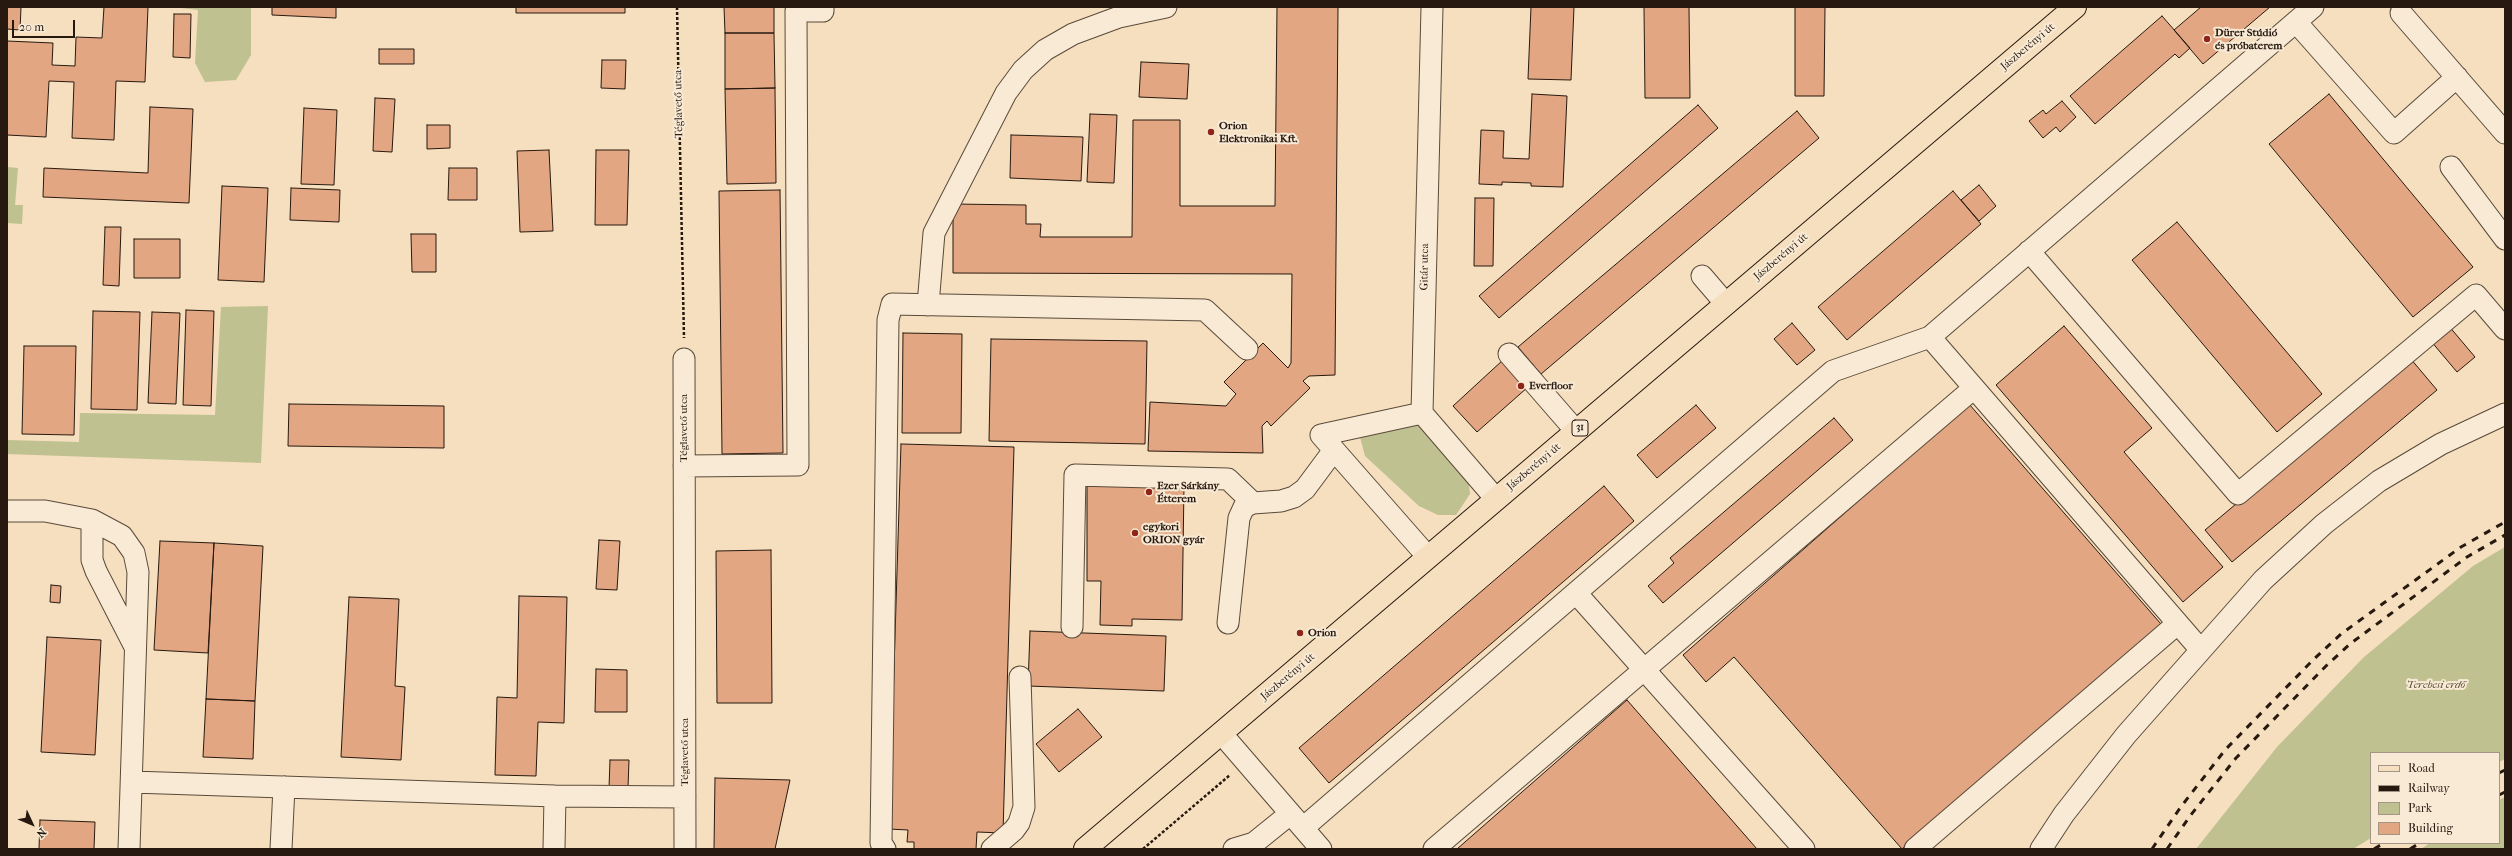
<!DOCTYPE html>
<meta charset="utf-8">
<style>
body{margin:0}
#map{position:relative;width:2512px;height:856px;overflow:hidden;background:#f5dfbe;font-family:"IM FELL French Canon",serif}
canvas{display:block}
.frame{position:absolute;inset:0;border:8px solid #27190f;pointer-events:none}
.legend{position:absolute;left:2370px;top:752px;width:130px;height:92px;box-sizing:border-box;background:#f8ead5;border:1px solid #a49686;margin:0;padding:5px 7px;list-style:none;font-size:12px;color:#27190f}
.legend li{display:flex;align-items:center;gap:8px;height:20px}
.legend b{width:20px;border:1px solid #a49686}
.north{position:absolute;left:12px;top:804px;width:40px;height:40px;-webkit-text-stroke:3px #f8ead5;paint-order:stroke;rotate:134deg;font-size:11px;font-weight:700;line-height:16px;text-align:center;color:#27190f}
.north::after{content:'';display:block;margin:auto;width:14px;height:18px;background:#27190f;clip-path:polygon(50% 0,100% 100%,50% 72%,0 100%)}
.scale{position:absolute;left:12px;top:20px;width:63px;height:18px;box-sizing:border-box;border:2px solid #27190f;border-top:0;padding-left:5px;font-size:12px;line-height:14px;white-space:nowrap;color:#27190f;-webkit-text-stroke:3px #f8ead5;paint-order:stroke}
</style>
<div id="map">
<canvas width="2512" height="856"></canvas>
<div class="frame"></div>
<ul class="legend">
<li><b style="height:5px;background:#f5dfbe"></b>Road</li>
<li><b style="height:5px;background:#27190f"></b>Railway</li>
<li><b style="height:11px;background:#bfc190"></b>Park</li>
<li><b style="height:11px;background:#e2a683"></b>Building</li>
</ul>
<div class="north">N</div>
<div class="scale">20 m</div>
</div>
<script>
const context = document.querySelector('canvas').getContext('2d');
context.lineJoin = 'round';
function fillPath(path, color) { context.fillStyle = color; context.fill(path, 'evenodd'); }
const shape = rows => new Path2D(rows.map(r => 'M' + r).join(''));
function strokePath(path, color, width, dash) { context.strokeStyle = color; context.lineWidth = width; context.lineCap = dash ? 'butt' : 'round'; context.setLineDash(dash || []); context.stroke(path); }
function write(font, color, halo, rows, align = 'center') {
  context.font = font + ' "IM FELL French Canon",serif'; context.lineWidth = 4; context.setLineDash([]); context.textBaseline = 'middle'; context.strokeStyle = halo; context.fillStyle = color; for (const [text, x, y, turn = 0] of rows) {
    context.save(); context.translate(x, y); context.rotate((+turn || 0) * Math.PI / 180); context.textAlign = isNaN(turn) ? turn : align; if (halo) context.strokeText(text, 0, 0); context.fillText(text, 0, 0); context.restore();
  }
}
fillPath(shape([
 [172,7,251,7,251,55,236,80,205,82,195,63,198,10],
 [7,167,18,168,15,205,23,205,22,224,7,223],
 [268,306,261,463,7,454,7,440,79,442,80,413,215,415,221,307],
 [1424,422,1468,477,1470,494,1456,515,1438,515,1419,506,1365,456,1360,437],
 [2505,547,2505,759,2499,762,2499,753,2371,753,2371,838,2353,849,2196,849,2277,747,2363,658,2473,566],
 [2505,797,2505,849,2421,849,2430,843,2499,843,2499,800]
]), '#bfc190');
const building = shape([
 [7,7,21,7,20,30,7,29,7,7],
 [104,7,148,7,145,82,116,81,114,140,72,138,74,82,49,81,46,137,7,135,7,41,53,43,52,65,75,66,76,37,102,38,104,7],
 [272,7,336,7,336,18,272,15,272,7],
 [516,7,625,7,625,13,516,13,516,7],
 [724,7,774,7,774,33,725,33,724,7],
 [1277,7,1338,7,1335,375,1309,376,1303,381,1310,388,1271,426,1267,421,1262,426,1263,453,1148,451,1150,402,1226,406,1236,394,1224,382,1263,343,1288,368,1291,363,1292,274,953,273,953,204,1026,205,1026,224,1041,224,1040,237,1132,237,1133,120,1180,120,1180,206,1275,206,1277,7],
 [1531,7,1574,7,1571,80,1528,79,1531,7],
 [1644,7,1689,7,1690,98,1645,98,1644,7],
 [1795,7,1825,7,1824,96,1795,96,1795,7],
 [2201,7,2270,7,2203,64,2174,30,2201,7],
 [174,14,191,14,190,58,173,57,174,14],
 [2162,16,2190,48,2179,58,2175,54,2095,124,2070,96,2162,16],
 [725,33,774,33,775,88,725,89,725,33],
 [379,49,414,49,414,64,379,64,379,49],
 [602,60,626,60,625,89,601,88,602,60],
 [1141,62,1189,64,1187,99,1139,97,1141,62],
 [775,88,776,183,727,184,725,89,775,88],
 [1532,94,1567,96,1563,187,1531,186,1531,183,1502,182,1502,185,1479,184,1481,130,1504,131,1503,158,1529,159,1532,94],
 [2329,94,2473,267,2413,317,2269,144,2329,94],
 [375,98,395,99,392,152,373,151,375,98],
 [2062,101,2076,117,2060,132,2056,127,2043,138,2029,121,2043,110,2046,114,2062,101],
 [1698,105,1718,128,1499,318,1479,296,1698,105],
 [150,107,193,109,189,203,43,197,44,168,148,173,150,107],
 [304,108,337,110,334,185,301,184,304,108],
 [1797,111,1819,138,1541,374,1518,347,1797,111],
 [1090,114,1117,115,1114,183,1087,182,1090,114],
 [427,125,450,125,450,148,427,149,427,125],
 [1011,135,1083,137,1081,181,1010,178,1011,135],
 [549,150,553,231,520,232,517,151,549,150],
 [596,150,629,150,627,225,595,225,596,150],
 [449,168,477,168,477,200,448,200,449,168],
 [1979,185,1996,206,1979,221,1961,200,1979,185],
 [222,186,268,188,264,282,218,280,222,186],
 [291,188,340,190,339,222,290,220,291,188],
 [780,190,783,453,722,454,719,191,780,190],
 [1953,191,1981,224,1847,340,1818,307,1953,191],
 [1475,198,1494,198,1493,266,1474,266,1475,198],
 [2177,222,2322,394,2277,432,2132,260,2177,222],
 [105,227,121,227,119,286,103,285,105,227],
 [411,234,436,234,436,272,412,272,411,234],
 [134,239,180,239,180,278,134,278,134,239],
 [186,310,214,311,211,406,183,405,186,310],
 [93,311,140,312,137,410,91,409,93,311],
 [152,312,180,313,176,404,148,403,152,312],
 [1792,323,1815,350,1797,365,1774,339,1792,323],
 [2448,325,2475,357,2457,372,2430,340,2448,325],
 [2064,326,2152,428,2124,452,2223,567,2183,602,1996,385,2064,326],
 [903,333,962,334,961,433,902,433,903,333],
 [991,339,1147,341,1145,444,989,441,991,339],
 [24,346,76,346,74,435,22,434,24,346],
 [2410,358,2437,390,2232,562,2205,530,2410,358],
 [1503,360,1528,387,1477,432,1453,406,1503,360],
 [289,404,444,406,444,448,288,446,289,404],
 [1969,404,2161,624,1902,849,1734,657,1706,682,1683,655,1969,404],
 [1696,405,1716,428,1657,478,1637,455,1696,405],
 [1834,418,1853,440,1663,603,1648,586,1674,563,1670,558,1834,418],
 [901,444,1014,447,1003,833,977,832,976,849,914,849,914,842,907,842,908,830,889,829,901,444],
 [1087,485,1184,486,1182,620,1132,619,1132,626,1100,625,1101,581,1087,581,1087,485],
 [1604,486,1634,521,1329,783,1299,748,1604,486],
 [599,540,620,541,617,590,596,589,599,540],
 [160,541,214,543,208,653,154,650,160,541],
 [214,543,263,546,255,701,206,699,214,543],
 [771,550,772,703,717,703,716,551,771,550],
 [51,585,61,586,60,603,50,602,51,585],
 [519,596,567,597,564,723,538,722,536,776,495,775,497,697,517,698,519,596],
 [349,597,399,599,395,686,405,687,401,760,341,757,349,597],
 [1030,631,1166,636,1164,691,1028,686,1030,631],
 [47,637,101,640,95,755,41,752,47,637],
 [596,669,627,670,627,712,595,712,596,669],
 [206,699,255,701,253,759,203,757,206,699],
 [1627,700,1757,849,1457,849,1627,700],
 [1078,709,1102,737,1059,772,1036,744,1078,709],
 [610,760,629,760,628,788,609,788,610,760],
 [715,778,790,780,775,849,714,849,715,778],
 [40,820,95,822,94,849,39,849,40,820]
]);
fillPath(building, '#e2a683');
strokePath(building, '#27190f', 1);
const minor = shape([
 [1432,7,1422,413,1496,499],
 [2401,13,2505,133],
 [2296,22,2394,133,2457,77],
 [2451,167,2505,239],
 [2029,251,2238,494,2476,295,2505,329],
 [1702,276,1726,304],
 [928,305,934,233,1006,93,1023,70,1045,50,1073,34,1119,17,1166,7],
 [1930,337,2200,649],
 [1509,354,1576,431],
 [684,359,685,849],
 [1422,413,1321,435,1428,557],
 [684,466,798,465,796,11,823,11,823,7],
 [7,511,45,511,92,520,122,536,134,553,138,572,129,849],
 [92,520,92,560,96,571,134,645],
 [1576,593,1804,849],
 [1228,623,1239,518,1244,507,1253,503,1281,501,1294,497,1305,489,1334,450],
 [1072,627,1075,475,1228,479,1253,503],
 [1221,733,1321,849],
 [132,782,555,796,685,797],
 [1303,828,1833,371,1930,337,2313,7],
 [281,849,284,787],
 [554,849,555,796],
 [885,849,881,843,888,320,892,304,1205,310,1247,349],
 [992,849,1014,830,1019,823,1024,807,1020,677],
 [1234,849,1254,843,1290,814],
 [1434,849,1974,388],
 [1915,849,2177,624],
 [2041,849,2064,814,2126,735,2263,580,2324,524,2379,481,2441,444,2505,414]
]);
const major = shape([
 [1085,849,2075,7]
]);
strokePath(minor, '#5a4a3b', 23);
strokePath(major, '#27190f', 24);
strokePath(shape([
 [677,7,684,338],
 [1143,849,1230,775]
]), '#27190f', 2.5, [3, 2]);
strokePath(minor, '#f8ead5', 21);
strokePath(major, '#f5dfbe', 22);
strokePath(shape([
 [2499,773,2505,770],
 [2499,795,2505,792],
 [2152,849,2180,808,2225,750,2314,659,2341,634,2461,547,2505,522],
 [2167,849,2190,816,2236,758,2326,666,2350,644,2467,557,2505,535],
 [2374,849,2384,843],
 [2410,849,2420,843]
]), '#27190f', 3, [7, 7]);
for (const [x, y, r, color] of [
 [2207,39,4,"#8f2418"],
 [1211,132,4,"#8f2418"],
 [1521,386,4,"#8f2418"],
 [1149,492,4,"#8f2418"],
 [1135,533,4,"#8f2418"],
 [1300,633,4,"#8f2418"]
]) { const dot = new Path2D(); dot.arc(x, y, r, 0, 2 * Math.PI); context.fillStyle = color; context.fill(dot); strokePath(dot, '#f8ead5', 1.5); }
for (const [x, y, w] of [
 [1580,428,16]
]) { const box = new Path2D(); box.roundRect(x - w / 2, y - 8, w, 16, 3); context.fillStyle = '#f8ead5'; context.fill(box); strokePath(box, '#27190f', 1); }
write('bold 10px', '#27190f', null, [
 ["31",1580,428]
]);
write('bold 11px', '#27190f', '#f8ead5', [
 ["Dürer Stúdió",2215,33],
 ["és próbaterem",2215,46],
 ["Orion",1219,126],
 ["Elektronikai Kft.",1219,139],
 ["Everfloor",1529,386],
 ["Ezer Sárkány",1157,486],
 ["Étterem",1157,499],
 ["egykori",1143,527],
 ["ORION gyár",1143,540],
 ["Orion",1308,633]
], 'left');
write('11px', '#27190f', '#f8ead5', [
 ["Jászberényi út",2028,47,-40],
 ["Téglavető utca",679,104,-91],
 ["Jászberényi út",1781,257,-40],
 ["Gitár utca",1425,267,-89],
 ["Téglavető utca",684,428,-90],
 ["Jászberényi út",1534,467,-40],
 ["Jászberényi út",1288,677,-40],
 ["Téglavető utca",685,752,-90]
]);
write('italic 11px', '#554b36', '#f8ead5', [
 ["Terebesi erdő",2436,685]
]);
</script>
